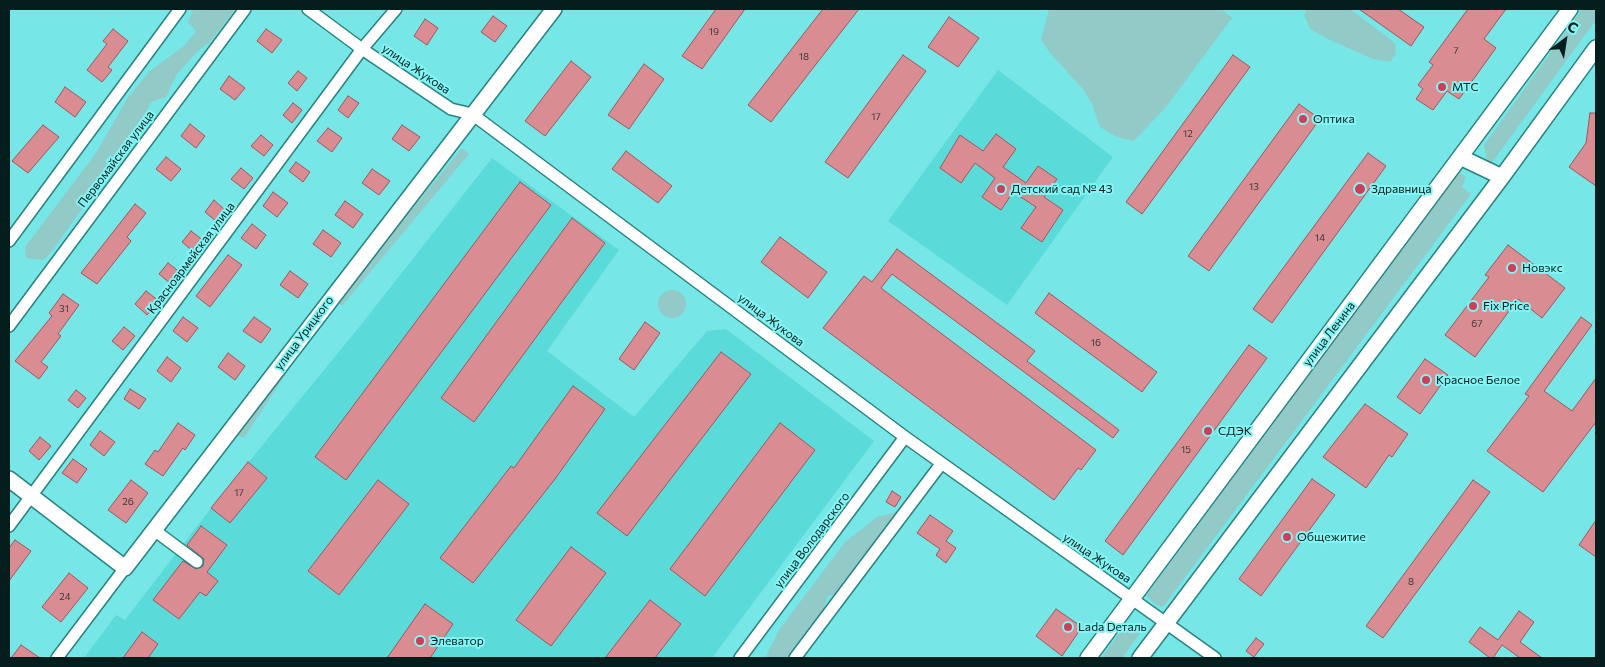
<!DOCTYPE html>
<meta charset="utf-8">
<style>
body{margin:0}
#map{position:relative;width:1605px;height:667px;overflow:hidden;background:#76e7e6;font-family:Commissioner,sans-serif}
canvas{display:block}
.frame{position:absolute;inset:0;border:10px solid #041d1d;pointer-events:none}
.north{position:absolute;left:1540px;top:15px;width:50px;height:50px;-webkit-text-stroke:4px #83f5f4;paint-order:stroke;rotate:31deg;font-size:14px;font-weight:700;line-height:20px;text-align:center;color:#041d1d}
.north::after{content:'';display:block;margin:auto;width:18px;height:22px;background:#041d1d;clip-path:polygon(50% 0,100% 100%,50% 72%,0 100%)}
</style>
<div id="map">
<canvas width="1605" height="667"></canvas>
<div class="frame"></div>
<div class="north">С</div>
</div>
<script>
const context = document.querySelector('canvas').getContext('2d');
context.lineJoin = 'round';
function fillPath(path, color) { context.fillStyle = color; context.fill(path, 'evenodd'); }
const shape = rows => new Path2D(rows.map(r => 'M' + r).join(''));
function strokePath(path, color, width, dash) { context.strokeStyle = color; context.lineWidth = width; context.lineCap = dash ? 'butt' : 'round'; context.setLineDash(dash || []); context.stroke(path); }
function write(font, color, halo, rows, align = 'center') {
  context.font = font + ' Commissioner,sans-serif'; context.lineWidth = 4; context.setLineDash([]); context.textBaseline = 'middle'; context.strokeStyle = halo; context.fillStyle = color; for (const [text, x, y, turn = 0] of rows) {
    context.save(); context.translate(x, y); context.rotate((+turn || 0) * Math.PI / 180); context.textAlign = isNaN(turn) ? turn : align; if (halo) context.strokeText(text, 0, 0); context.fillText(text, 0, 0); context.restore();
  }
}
fillPath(shape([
 [998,70,1113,157,1007,305,888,221],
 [492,158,619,250,547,351,634,417,707,331,726,329,874,441,712,658,84,658,116,615,125,620,211,508,360,326]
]), '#5adbda');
fillPath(shape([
 [193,9,235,9,211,41,199,50,177,74,166,97,151,102,119,166,80,212,52,251,44,260,26,258,25,247,96,153,128,97,150,71,184,46,196,31,188,22],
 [1049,9,1221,9,1232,18,1166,107,1134,141,1117,137,1100,127,1092,104,1083,89,1050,53,1041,40],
 [1307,9,1350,9,1395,43,1396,54,1390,62,1373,59,1328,39,1310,29,1304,15],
 [1582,9,1596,9,1596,20,1488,168,1484,145],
 [462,148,469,154,342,306,337,301],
 [1458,172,1466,177,1462,187,1471,194,1163,607,1156,605,1146,596],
 '658 304a14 14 0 1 1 28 0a14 14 0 1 1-28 0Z',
 [301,351,244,438,236,435],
 [901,511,839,594,828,596,820,620,803,643,787,658,765,658,779,630,845,542,877,517],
 [1128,622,1141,632,1122,658,1101,658]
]), '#92cac8');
const building = shape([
 [716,9,745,9,702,69,682,56,716,9],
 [823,9,859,9,771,122,748,105,823,9],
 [1359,9,1398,9,1424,27,1411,46,1359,9],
 [1468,9,1506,9,1484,39,1496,48,1459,99,1447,91,1433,110,1416,99,1423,89,1418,85,1433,65,1429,62,1468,9],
 [493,16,507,26,495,42,481,32,493,16],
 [949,17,979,38,958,67,928,47,949,17],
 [425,19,438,28,427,45,414,36,425,19],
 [113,29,128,41,108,67,112,70,102,82,87,70,107,44,103,41,113,29],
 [266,29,282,40,272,53,257,41,266,29],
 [903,55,926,71,848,178,825,162,903,55],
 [1233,55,1250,67,1142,214,1126,202,1233,55],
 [571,61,591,77,545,136,525,121,571,61],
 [644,64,664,79,629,129,608,115,644,64],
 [298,71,307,78,297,91,288,83,298,71],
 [229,76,245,88,235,100,220,89,229,76],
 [65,87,86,102,75,117,55,102,65,87],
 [348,96,359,103,348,118,338,110,348,96],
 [293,103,302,110,292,123,283,115,293,103],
 [1299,104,1320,119,1209,271,1188,256,1299,104],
 [1590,113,1596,113,1596,186,1569,167,1586,143,1590,113],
 [190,124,205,136,196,148,181,136,190,124],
 [43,125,59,137,28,173,12,161,43,125],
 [402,125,420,137,409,151,392,139,402,125],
 [328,128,342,138,332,152,317,141,328,128],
 [996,134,1016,149,1003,167,1026,183,1038,166,1057,179,1044,197,1063,210,1042,242,1021,228,1036,207,1013,192,1001,210,982,197,995,178,975,163,961,183,940,168,960,135,983,151,996,134],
 [261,135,273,145,264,156,251,146,261,135],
 [626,151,672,186,658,203,612,169,626,151],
 [1368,153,1386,166,1272,323,1253,309,1368,153],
 [166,157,181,169,171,181,156,169,166,157],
 [296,162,310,172,303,182,289,171,296,162],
 [241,168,253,178,244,189,231,179,241,168],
 [372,169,390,181,379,195,362,183,372,169],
 [520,182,551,205,346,480,315,457,520,182],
 [273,192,288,203,277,217,263,206,273,192],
 [214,200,226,211,217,222,205,212,214,200],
 [345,201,363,214,353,228,335,215,345,201],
 [135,204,146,213,127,237,131,241,97,284,81,273,135,204],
 [572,218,605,243,474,422,441,398,572,218],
 [252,224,266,235,256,249,241,238,252,224],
 [323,230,341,243,331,257,313,244,323,230],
 [191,231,204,241,194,252,182,242,191,231],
 [780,237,827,272,808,298,761,262,780,237],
 [1508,245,1565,288,1542,318,1518,299,1475,357,1445,335,1489,277,1485,275,1508,245],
 [897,249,1035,351,1027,361,1119,430,1113,438,892,274,881,288,1096,450,1081,470,1078,468,1054,500,823,328,864,276,872,282,897,249],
 [228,255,242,265,210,307,196,296,228,255],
 [168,263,181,273,171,284,159,274,168,263],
 [290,271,308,284,298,298,280,285,290,271],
 [146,291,159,301,147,315,135,304,146,291],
 [1049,293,1157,372,1142,392,1035,313,1049,293],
 [63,294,79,305,58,334,61,336,41,362,48,367,39,379,15,361,52,316,49,313,63,294],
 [183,317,198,328,187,342,173,331,183,317],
 [254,317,271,329,261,343,243,331,254,317],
 [1581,317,1592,325,1544,391,1572,411,1596,378,1596,422,1543,492,1487,451,1529,396,1525,394,1581,317],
 [645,322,660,333,634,370,619,359,645,322],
 [124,327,135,336,123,350,112,341,124,327],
 [1249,345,1267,358,1123,555,1105,541,1249,345],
 [721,352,751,374,627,536,597,513,721,352],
 [228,353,245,366,235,380,218,367,228,353],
 [167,357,181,368,171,382,157,371,167,357],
 [1425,359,1448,375,1420,414,1397,397,1425,359],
 [573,386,605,409,555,479,473,583,440,558,511,466,514,468,573,386],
 [130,389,146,399,139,409,124,399,130,389],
 [76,390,86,398,78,408,68,400,76,390],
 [1365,404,1408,434,1392,457,1389,455,1366,488,1323,457,1365,404],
 [178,423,195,435,185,450,183,448,163,476,145,464,155,450,158,452,178,423],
 [780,423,815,450,705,596,670,569,780,423],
 [100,431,115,442,104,456,90,445,100,431],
 [40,437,51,446,39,460,29,451,40,437],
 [73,459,87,469,77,483,62,473,73,459],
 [248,462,267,478,230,523,211,508,248,462],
 [1312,479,1335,495,1261,596,1239,579,1312,479],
 [131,480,148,493,126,523,108,510,131,480],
 [378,480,409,504,339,595,308,571,378,480],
 [1473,480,1490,492,1383,638,1366,626,1473,480],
 [892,491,901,497,895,507,886,502,892,491],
 [930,515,953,531,946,541,956,548,946,563,936,555,940,549,917,533,930,515],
 [1596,520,1596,557,1579,545,1596,520],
 [201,526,227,545,207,572,218,581,206,596,200,592,179,619,153,600,183,561,196,569,203,566,204,559,187,545,201,526],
 [15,540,31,551,9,581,9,548,15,540],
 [571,547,606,573,551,646,516,620,571,547],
 [69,573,88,588,61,622,42,607,69,573],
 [650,600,681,624,655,658,605,658,650,600],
 [425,604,453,624,430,658,387,658,425,604],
 [1056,609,1082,627,1062,656,1036,636,1056,609],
 [1519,611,1534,622,1520,642,1542,658,1520,658,1502,645,1493,658,1490,658,1469,642,1480,627,1498,640,1519,611],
 [142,632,158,644,148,658,123,658,142,632],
 [1256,638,1264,644,1254,657,1246,651,1256,638],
 [21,645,40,658,11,658,21,645]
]);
fillPath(building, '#d98d92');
strokePath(building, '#a2545c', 1);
const street = shape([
 [308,9,362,49,451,109,472,114,905,437,1215,658],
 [9,241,180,9],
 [9,326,245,9],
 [9,526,362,49,396,9],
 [154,530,197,562],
 [57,658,125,568],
 [740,658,905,437],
 [795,658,941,464]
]);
const secondary = shape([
 [1460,157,1502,177],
 [9,479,125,568,554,9],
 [1088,658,1570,9],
 [1140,658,1502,177,1596,48]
]);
strokePath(street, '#278382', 14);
strokePath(secondary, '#278382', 18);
strokePath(street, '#fff', 11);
strokePath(secondary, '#fff', 15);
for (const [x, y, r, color] of [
 [1442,87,5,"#ce3e58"],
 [1303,119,5,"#ce3e58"],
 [1001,189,5,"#ce3e58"],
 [1360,189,6,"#ce3e58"],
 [1512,268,5,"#ce3e58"],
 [1473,306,5,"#ce3e58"],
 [1426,380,5,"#ce3e58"],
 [1208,431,5,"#ce3e58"],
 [1287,537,5,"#ce3e58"],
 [1068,627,5,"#ce3e58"],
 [420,641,5,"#ce3e58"]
]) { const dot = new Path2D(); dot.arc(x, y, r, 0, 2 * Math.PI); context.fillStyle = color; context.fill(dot); strokePath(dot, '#83f5f4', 2); }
write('10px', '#39393a', null, [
 ["19",714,32],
 ["7",1456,51],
 ["18",804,57],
 ["17",876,117],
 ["12",1188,134],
 ["13",1254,187],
 ["14",1320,238],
 ["31",64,309],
 ["67",1477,324],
 ["16",1096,343],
 ["15",1186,450],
 ["17",239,493],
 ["26",128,502],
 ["8",1411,582],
 ["24",65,597]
]);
write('12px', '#041d1d', '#83f5f4', [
 ["улица Жукова",416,69,34],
 ["Первомайская улица",116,159,-53],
 ["Красноармейская улица",191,258,-53],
 ["улица Жукова",771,320,37],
 ["улица Урицкого",304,333,-53],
 ["улица Ленина",1329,334,-53],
 ["улица Володарского",812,540,-53],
 ["улица Жукова",1097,558,34]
]);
write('12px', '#041d1d', '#83f5f4', [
 ["МТС",1452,87],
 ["Оптика",1313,119],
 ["Детский сад № 43",1011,189],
 ["Здравница",1371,189],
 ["Новэкс",1522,268],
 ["Fix Price",1483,306],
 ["Красное Белое",1436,380],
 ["СДЭК",1218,431],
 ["Общежитие",1297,537],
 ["Lada Dеталь",1078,627],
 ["Элеватор",430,641]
], 'left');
</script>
